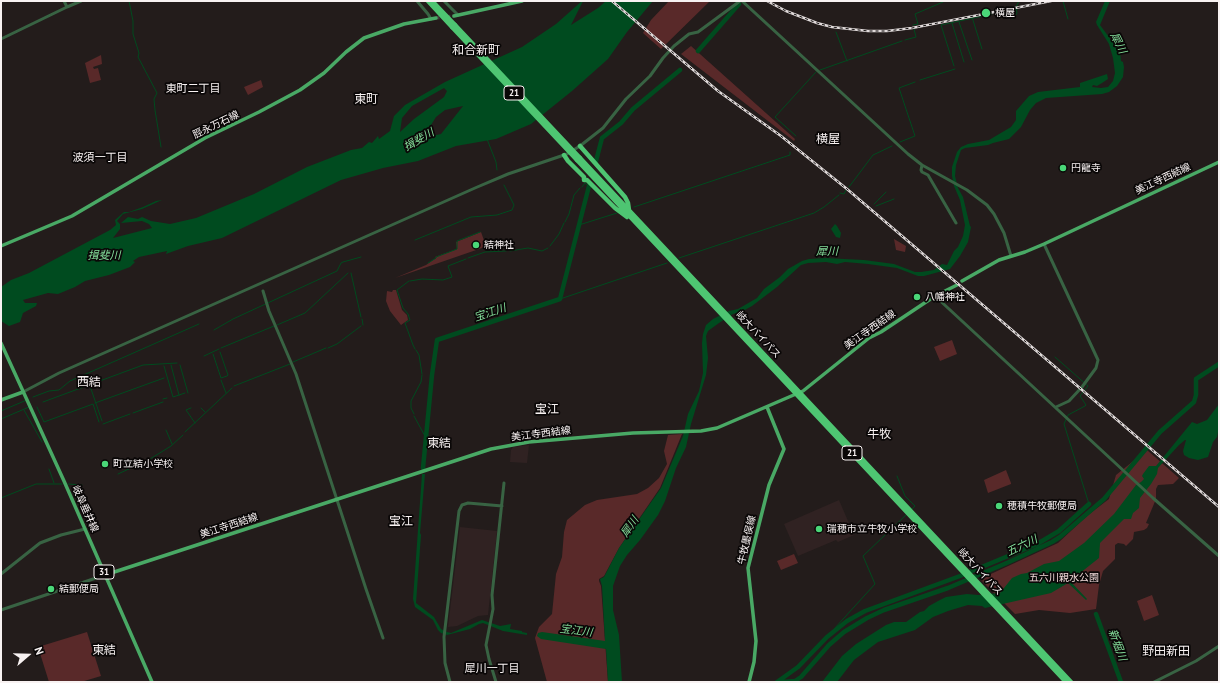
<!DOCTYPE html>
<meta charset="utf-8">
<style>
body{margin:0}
#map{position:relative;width:1220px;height:683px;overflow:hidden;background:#231c1b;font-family:"PT Sans",sans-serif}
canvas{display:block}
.frame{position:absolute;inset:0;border:2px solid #f8f2f2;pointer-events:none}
.north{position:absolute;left:8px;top:635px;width:40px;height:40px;-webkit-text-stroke:3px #0a0707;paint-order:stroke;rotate:70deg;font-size:11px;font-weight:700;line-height:16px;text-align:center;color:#f8f2f2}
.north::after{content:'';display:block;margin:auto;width:14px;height:18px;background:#f8f2f2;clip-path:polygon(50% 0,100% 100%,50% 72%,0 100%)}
</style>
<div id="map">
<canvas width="1220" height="683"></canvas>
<div class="frame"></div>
<div class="north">N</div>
</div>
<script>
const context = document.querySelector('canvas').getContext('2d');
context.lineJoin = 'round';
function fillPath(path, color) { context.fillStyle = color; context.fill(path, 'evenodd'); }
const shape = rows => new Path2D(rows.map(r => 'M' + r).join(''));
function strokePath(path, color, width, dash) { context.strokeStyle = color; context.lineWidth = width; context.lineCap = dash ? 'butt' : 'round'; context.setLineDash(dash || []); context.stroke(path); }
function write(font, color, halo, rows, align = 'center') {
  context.font = font + ' "PT Sans","Noto Sans JP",sans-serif'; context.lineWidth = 3.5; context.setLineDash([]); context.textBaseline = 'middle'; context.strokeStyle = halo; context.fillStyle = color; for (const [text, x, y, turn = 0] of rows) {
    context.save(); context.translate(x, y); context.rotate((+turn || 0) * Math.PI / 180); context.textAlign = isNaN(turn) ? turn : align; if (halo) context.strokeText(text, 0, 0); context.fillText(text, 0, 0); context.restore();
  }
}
fillPath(shape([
 [529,445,527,463,510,462,511,450,513,447],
 [839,500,854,535,838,542,836,540,798,556,784,524],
 [460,527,497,531,488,615,478,616,457,626,448,627]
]), '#302222');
fillPath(shape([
 [669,1,710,1,661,49,643,33,651,20],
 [691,46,795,139,794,141,681,54],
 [101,55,102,64,93,67,94,69,98,68,101,80,90,83,85,63],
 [261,80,263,87,248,95,244,87],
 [481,232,486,246,482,248,395,278,426,265,436,258,435,257,457,249,456,242],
 [894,239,906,246,905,252,896,250],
 [393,290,396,290,402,310,407,315,408,320,401,325,390,311,386,301,387,291,392,292],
 [952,340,957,354,940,361,934,347],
 [682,434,660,488,619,548,604,576,599,579,599,581,601,586,608,682,547,682,535,638,539,627,552,614,556,574,562,557,564,532,567,520,585,505,597,500,637,494,648,488,659,478,667,464,664,451,668,435],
 [1147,450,1179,478,1173,484,1158,485,1156,489,1156,499,1146,523,1149,524,1147,528,1144,530,1134,532,1133,539,1126,546,1124,544,1118,543,1115,545,1115,559,1103,571,1099,585,1096,609,1070,613,1039,610,1015,614,980,579,1058,543,1088,515,1109,499,1116,475],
 [1006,470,1011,483,1011,484,988,493,984,480],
 [794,554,798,563,781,570,777,561],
 [1152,595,1159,615,1144,621,1137,601],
 [87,632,101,676,81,682,49,682,38,647]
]), '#592929');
fillPath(shape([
 [582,1,583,1,571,25,598,8,606,1,653,1,627,32,608,59,572,91,531,124,496,139,456,146,418,161,383,168,341,180,222,238,188,246,166,254,167,251,139,257,133,261,135,262,130,267,109,275,85,281,75,287,58,294,48,293,23,300,25,303,37,303,36,306,23,313,20,322,9,326,1,321,1,287,11,280,29,273,110,230,116,225,115,220,124,212,129,212,143,207,156,201,162,200,142,209,123,214,117,221,120,224,120,229,113,238,152,228,149,224,142,221,121,223,128,217,138,219,142,217,151,221,170,224,196,218,254,194,307,167,351,150,362,148,369,142,372,143,378,136,379,139,390,131,394,116,405,105,445,82,522,47,556,24],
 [444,88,447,91,444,97,414,119,400,132,402,118,412,106],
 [463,106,441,134,423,138,436,117,445,110],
 [1105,1,1110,1,1100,25,1120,52,1121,61,1123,62,1124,67,1123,77,1117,86,1109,92,1102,94,1046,98,1036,103,1030,110,1021,127,1009,139,993,143,988,145,965,148,961,150,956,165,955,176,958,188,963,197,970,226,971,227,968,242,960,256,950,269,924,276,918,276,897,268,868,264,845,262,837,264,826,262,808,263,801,265,777,287,752,306,741,312,733,314,719,323,708,331,706,336,708,358,706,375,691,424,686,447,676,468,665,501,658,515,640,540,627,555,620,566,613,586,613,610,619,635,622,682,608,682,606,649,541,639,537,636,538,633,542,632,605,641,602,586,600,579,604,577,619,548,661,488,683,436,688,414,699,391,703,373,702,343,703,334,706,325,713,319,729,311,738,309,757,298,764,289,780,277,788,269,802,261,809,259,825,258,864,260,894,264,915,272,921,272,934,270,942,264,947,265,954,251,958,247,963,236,965,225,960,200,954,186,952,176,952,167,957,152,961,147,968,144,989,140,1011,127,1016,120,1016,111,1029,96,1038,92,1080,87,1080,83,1107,74,1108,79,1102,83,1097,86,1093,85,1092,87,1101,88,1108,87,1113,81,1115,73,1113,58,1109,44,1097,25,1096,22],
 [835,224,837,226,841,233,840,238,836,237,831,229],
 [1219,404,1219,427,1217,437,1213,442,1208,457,1198,460,1189,458,1184,455,1183,451,1186,440,1185,440,1179,445,1158,468,1157,474,1151,484,1140,498,1139,508,1133,513,1131,519,1124,519,1100,543,1099,558,1070,581,1087,599,1086,600,1068,583,1051,593,985,608,982,606,968,605,948,611,933,617,915,630,878,642,854,660,837,682,822,682,842,656,856,644,886,625,894,622,906,622,920,612,924,611,929,606,938,601,946,597,967,594,978,595,1000,593,1012,578,1021,574,1027,573,1044,564,1059,561,1084,543,1114,514,1136,485,1141,482,1144,479,1142,476,1143,474,1149,466,1156,466,1192,422,1197,424,1207,420],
 [422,474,425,474,420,533,421,535,416,603,434,617,441,629,447,632,451,633,482,620,500,626,511,624,510,629,522,631,522,632,527,633,527,635,503,631,483,623,479,624,470,629,447,635,441,633,438,630,433,620,415,607,413,599]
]), '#004b1f');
strokePath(shape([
 [129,1,133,21,133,34,139,53,138,57,157,93,154,99,155,110,161,147],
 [1063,1,1068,19],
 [994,13,1017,9],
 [972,17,982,49],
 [1013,19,1017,13,1016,7,1019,1],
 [959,22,972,60],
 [952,23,964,62],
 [913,25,918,24,915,14,943,2],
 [836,32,847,61],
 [905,40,916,37,914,29],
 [954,66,941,25,992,14],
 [820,70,902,41],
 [920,80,955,69],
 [796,136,775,117,816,72],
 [487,139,496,162,497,170],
 [900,142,915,136,899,88,915,82],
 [582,187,585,183,589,186],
 [849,187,873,155,892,146],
 [840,193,844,194,846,190],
 [874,204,886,192],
 [876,206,894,199],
 [634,207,790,155,790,152],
 [565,222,569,214,574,195,580,188],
 [579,225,617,213],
 [415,240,471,217,497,215,512,210,514,205,504,185],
 [550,246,559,234,564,223],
 [510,251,528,248,542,251,548,248],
 [468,258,485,252,506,251],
 [679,258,814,213,824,207,839,195],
 [428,263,436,258,436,257,457,249,457,241,480,232],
 [351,273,361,317],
 [409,281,397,290,403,308,408,314,410,320,405,323,413,345,415,349],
 [410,281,422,279,443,280,452,277,448,266,466,259],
 [560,299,667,263],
 [362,319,363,325],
 [277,325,305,313,348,273],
 [214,330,233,319,337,271,341,263,343,262,361,257],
 [221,348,274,326],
 [328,348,337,344,361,326],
 [416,350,419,355,422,374],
 [213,354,221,378,227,376,228,375,220,352],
 [204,356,219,349],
 [1055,357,1088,386,1080,396,1086,405,1085,406,1068,415,1064,424,1089,504],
 [293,362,326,348],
 [171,365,179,395],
 [180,365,188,393],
 [164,366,173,397,185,393],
 [221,380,226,393],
 [90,386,102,421],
 [234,386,290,364],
 [33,397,49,391,59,390,70,381,199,324],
 [163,399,167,398],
 [43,402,143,365,177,363],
 [95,403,164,378],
 [37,407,44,422,93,404,99,422],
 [191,408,186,410,195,423],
 [201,408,205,412],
 [24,410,42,442],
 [1,411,29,399],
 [133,413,163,402],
 [414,414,411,408,411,401,421,382,422,375],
 [414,416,426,438],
 [1,419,29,407],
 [103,424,130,414],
 [166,430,172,444],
 [185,432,232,388],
 [150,459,171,446,183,435],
 [49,469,54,483],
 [118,474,148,460],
 [897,476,905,496,915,506,912,509],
 [68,484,82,485],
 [1,498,36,484,62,484],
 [835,630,834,629,844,618,875,584,863,556,907,514]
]), '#004b1f', 1);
strokePath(shape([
 [698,51,739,4],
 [596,161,602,138,621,123,633,109,680,70],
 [423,468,432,375,437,340,560,299,589,186],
 [1096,614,1121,682],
 [777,682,798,667,827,637,847,621,865,611,960,576,1037,544,1059,531,1089,504],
 [782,682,795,681,801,677,829,645,844,632,867,618,884,610,948,588,1009,562,1052,542,1060,537,1104,499,1160,432,1194,402,1196,395,1196,379,1219,364]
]), '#004b1f', 4.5);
strokePath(shape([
 [436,18,454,16]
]), '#433c3b', 3.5, [3.5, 2]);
strokePath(shape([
 [417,1,428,14,431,19],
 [444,1,458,15],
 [742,1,908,154,922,165,967,190,987,205,994,214,1004,233,1011,256],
 [67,7,81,1],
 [1,39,67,7,64,1],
 [922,165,921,170,922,172,928,175,956,223],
 [1044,244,1098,360,1096,368,1082,387,1069,401,1056,407],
 [263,291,269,311,296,374,366,589,383,638],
 [935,296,1153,498,1219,556],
 [23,392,59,373,475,188,508,174,567,154,580,146,603,128,626,99,650,76,663,58,674,46,689,34,698,32,740,1],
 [1,574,40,543,61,535,85,529],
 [1,610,105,575],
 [450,682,445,663,444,637,459,511,462,505,468,503,502,506],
 [496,682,489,659,486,645,493,609,492,595,504,483],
 [1154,682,1196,661,1219,646]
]), '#386343', 3);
strokePath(shape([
 [454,16,522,1],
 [1,246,72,216,205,138,259,112,300,90,324,73,346,52,364,38,404,24,436,18],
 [962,281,999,260,1025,252,1044,244,1219,162],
 [1,343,64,481,152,682],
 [1,400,23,392],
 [105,575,491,449,529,442,633,433,701,431,717,428,803,391,869,338,881,332,935,296,957,285],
 [749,682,754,662,756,641,748,568,769,485,784,449,767,407]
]), '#49a965', 3.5);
strokePath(shape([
 [428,1,452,27],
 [432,1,455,25],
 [580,146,625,197,628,203,629,210],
 [564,155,568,161,584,177,584,180,587,180,615,208,627,217],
 [580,158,1071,682],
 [577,160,1066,682]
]), '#4ec572', 4.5);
const rail = shape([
 [612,1,718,91,781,136,847,189,1219,507],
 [767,1,786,11,817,23,832,27,868,31,887,31,912,28,1051,1]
]);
strokePath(rail, '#e0dada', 2.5);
strokePath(rail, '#0a0707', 1, [3]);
strokePath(shape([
 [455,25,580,158],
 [452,27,577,160]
]), '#4ec572', 4.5);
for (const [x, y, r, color] of [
 [986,13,5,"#4ad778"],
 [1063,168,4,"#4ad778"],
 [476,245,4,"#4ad778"],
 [917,297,4,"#4ad778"],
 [105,464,4,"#4ad778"],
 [999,506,4,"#4ad778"],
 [819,529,4,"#4ad778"],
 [51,589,4,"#4ad778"]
]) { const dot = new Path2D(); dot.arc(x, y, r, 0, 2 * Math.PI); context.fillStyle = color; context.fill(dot); strokePath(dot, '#0a0707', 1.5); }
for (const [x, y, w] of [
 [514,93,20],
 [852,453,20],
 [104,572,20]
]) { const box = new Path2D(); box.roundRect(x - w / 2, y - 7, w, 14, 3); context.fillStyle = '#0a0707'; context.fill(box); strokePath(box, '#f8f2f2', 1); }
write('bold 9px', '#f8f2f2', null, [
 ["21",514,93],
 ["21",852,453],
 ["31",104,572]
]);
write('10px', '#f8f2f2', '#0a0707', [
 ["横屋",995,13],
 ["円龍寺",1071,168],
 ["結神社",484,245],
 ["八幡神社",925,297],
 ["町立結小学校",113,464],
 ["穂積牛牧郵便局",1007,506],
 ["瑞穂市立牛牧小学校",827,529],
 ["結郵便局",59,589]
], 'left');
write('10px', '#f8f2f2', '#0a0707', [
 ["脛永万石線",216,125,-26],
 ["美江寺西結線",1163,179,-25],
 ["美江寺西結線",870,330,-35],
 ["岐大バイパス",758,335,47],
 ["美江寺西結線",541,434,-7],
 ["岐阜垂井線",85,509,66],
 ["美江寺西結線",229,526,-18],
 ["牛牧墨俣線",747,540,-77],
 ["岐大バイパス",980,572,47]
]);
write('10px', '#f3dcdb', '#0a0707', [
 ["五六川親水公園",1064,578]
]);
write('italic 11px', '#85df9b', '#0a0707', [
 ["犀川",1118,43,64],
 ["揖斐川",419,140,-30],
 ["犀川",827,252],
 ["揖斐川",104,256],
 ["宝江川",490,313,-19],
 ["犀川",630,527,-55],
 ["五六川",1022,546,-26],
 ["宝江川",576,631,7],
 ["新堀川",1117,645,70]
]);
write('11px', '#f8f2f2', '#0a0707', [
 ["東町二丁目",193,89],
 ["波須一丁目",100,158],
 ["犀川一丁目",492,669]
]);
write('12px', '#f8f2f2', '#0a0707', [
 ["和合新町",476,51],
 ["東町",366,100],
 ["横屋",828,140],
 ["西結",89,383],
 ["宝江",547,410],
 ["牛牧",879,435],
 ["東結",439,444],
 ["宝江",401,522],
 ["東結",104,651],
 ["野田新田",1166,652]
]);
</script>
